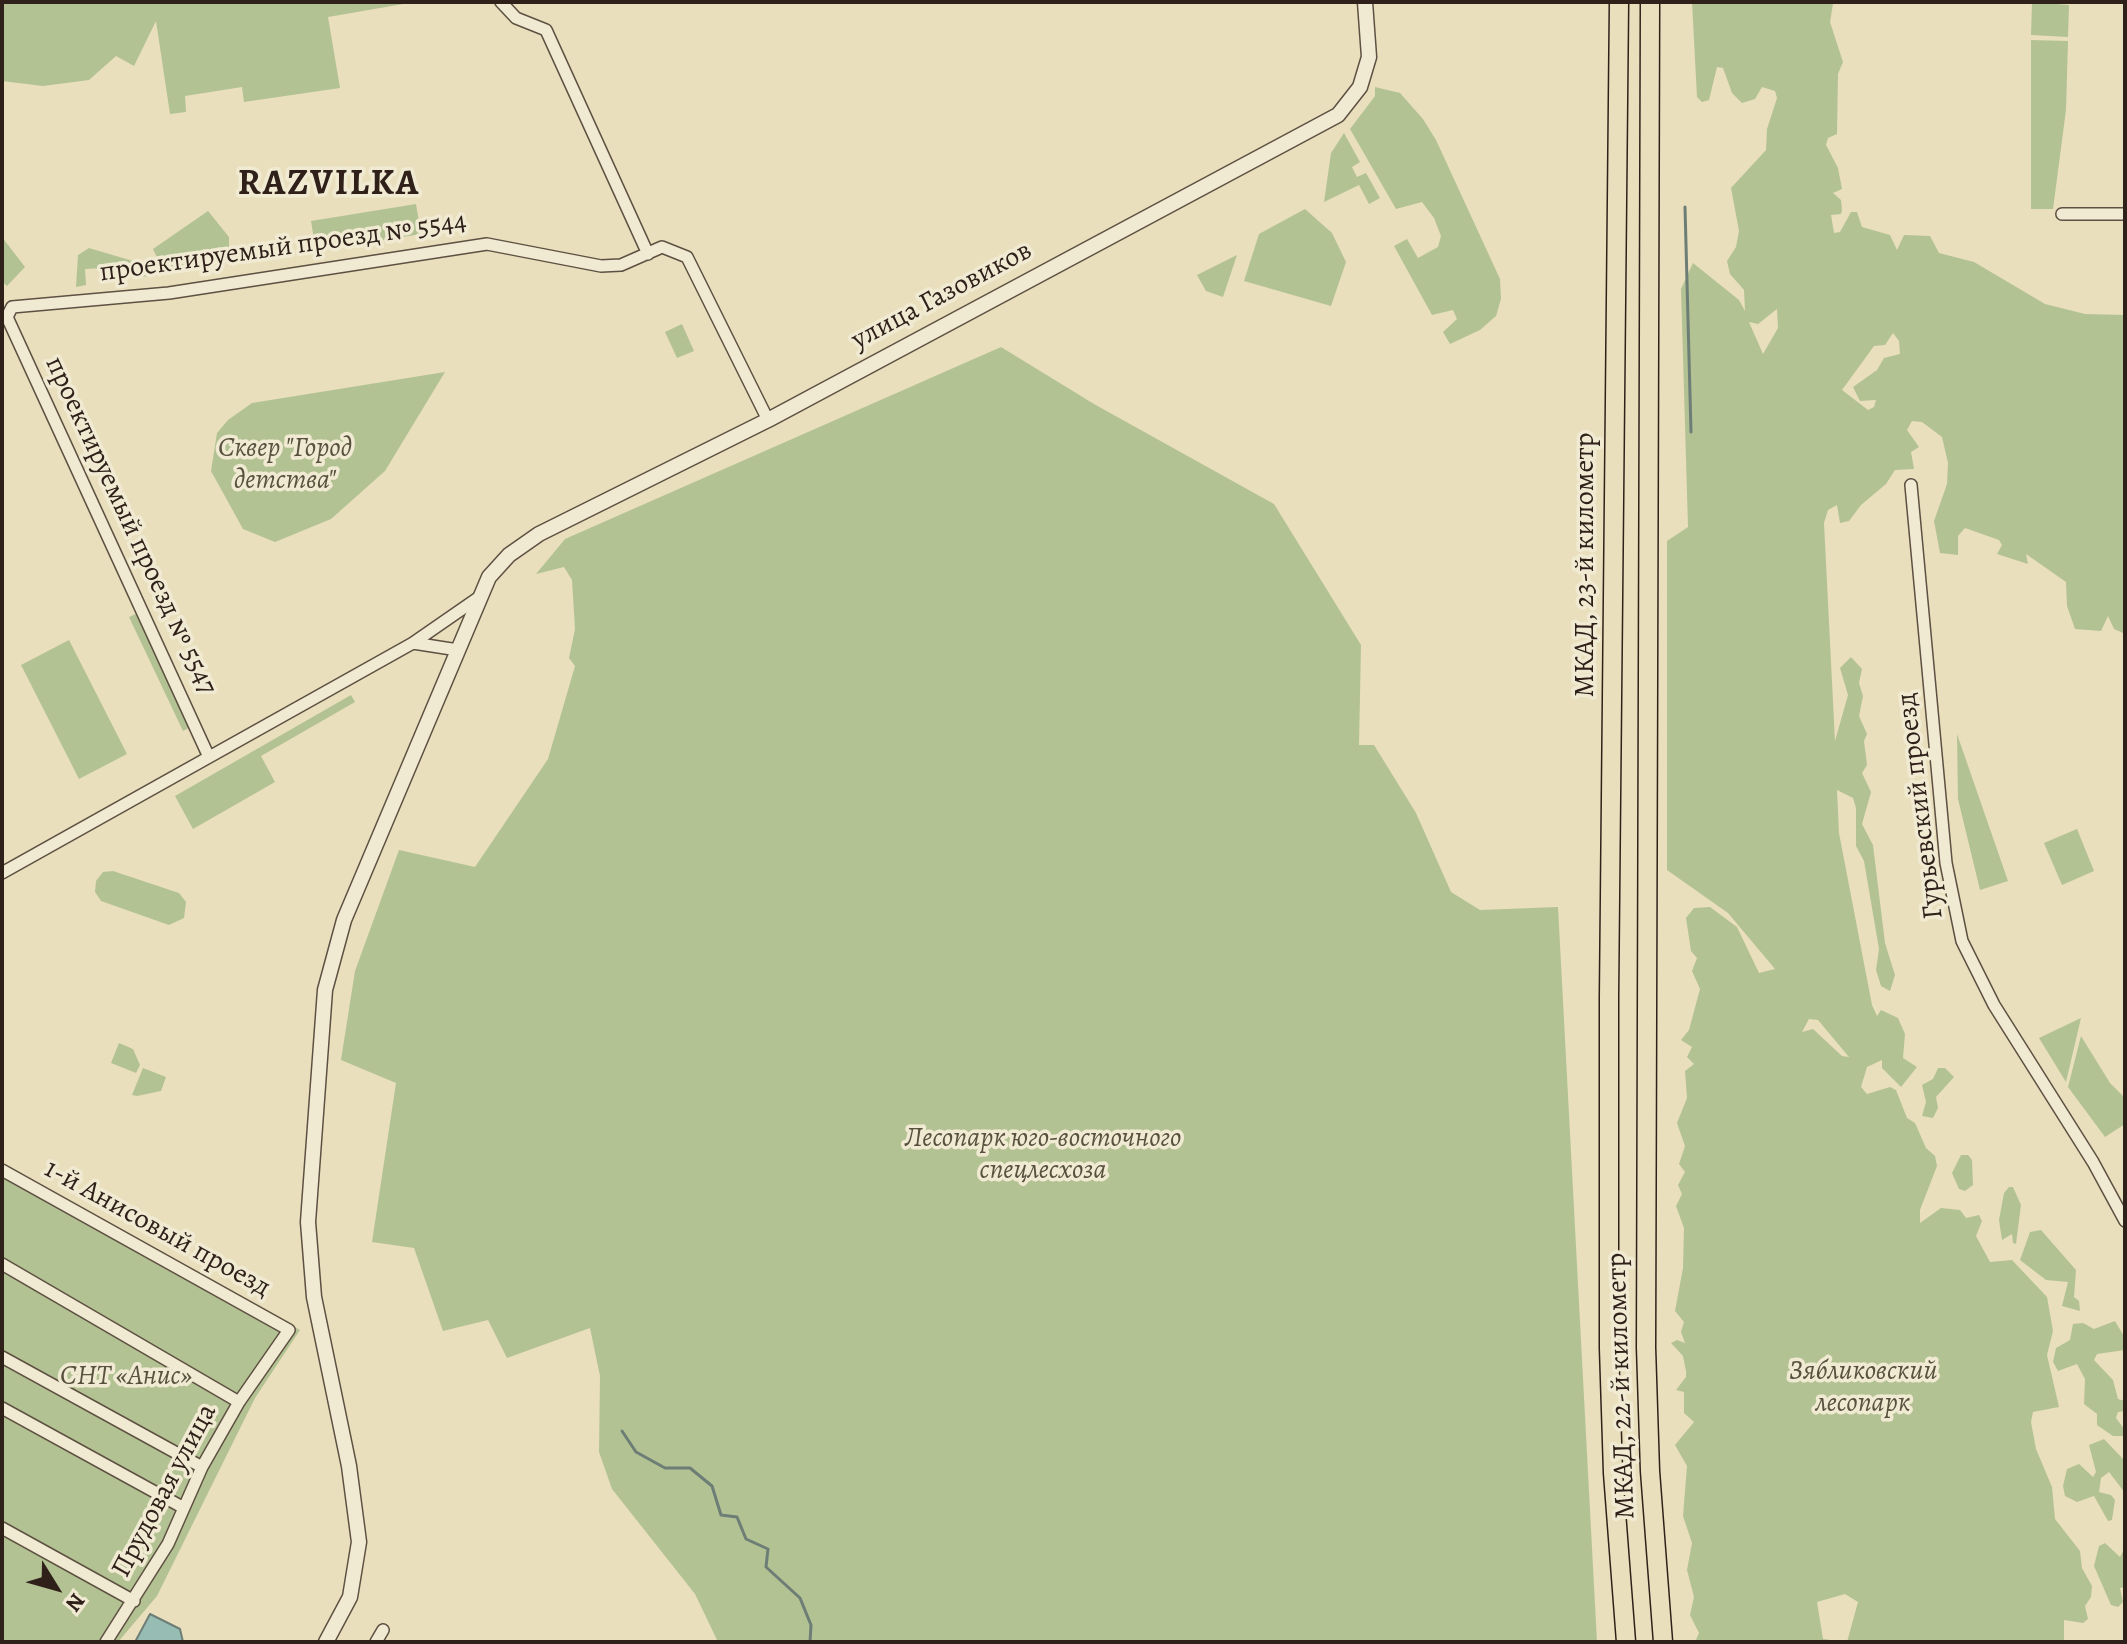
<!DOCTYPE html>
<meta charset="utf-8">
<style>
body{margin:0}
#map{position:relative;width:2127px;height:1644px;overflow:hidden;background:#e9dfbc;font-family:Alegreya,serif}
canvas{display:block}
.frame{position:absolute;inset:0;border:4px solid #2f211a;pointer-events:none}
.north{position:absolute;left:16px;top:1548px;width:80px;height:80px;-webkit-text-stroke:6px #f1ead3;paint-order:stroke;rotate:127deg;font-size:22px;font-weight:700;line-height:32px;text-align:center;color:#2f211a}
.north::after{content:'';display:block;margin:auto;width:28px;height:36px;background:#2f211a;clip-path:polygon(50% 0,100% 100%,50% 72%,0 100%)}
</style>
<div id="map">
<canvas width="2127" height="1644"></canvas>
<div class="frame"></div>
<div class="north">N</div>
</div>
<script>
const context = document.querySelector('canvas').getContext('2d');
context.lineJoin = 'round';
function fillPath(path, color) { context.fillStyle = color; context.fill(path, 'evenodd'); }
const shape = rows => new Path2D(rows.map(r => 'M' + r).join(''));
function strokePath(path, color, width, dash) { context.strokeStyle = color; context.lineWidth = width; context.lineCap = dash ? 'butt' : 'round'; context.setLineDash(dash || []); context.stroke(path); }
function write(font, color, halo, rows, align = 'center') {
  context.font = font + ' Alegreya,serif'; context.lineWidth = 7; context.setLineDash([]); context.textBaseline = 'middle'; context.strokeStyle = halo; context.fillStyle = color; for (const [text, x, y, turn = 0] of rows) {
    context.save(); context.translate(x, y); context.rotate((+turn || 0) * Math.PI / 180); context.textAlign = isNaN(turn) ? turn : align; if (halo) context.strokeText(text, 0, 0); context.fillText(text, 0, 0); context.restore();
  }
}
fillPath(shape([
 [2,2,415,2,328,17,340,88,244,102,242,87,185,96,186,112,170,114,156,21,134,66,116,56,89,80,43,86,2,81],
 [1692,2,1833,4,1830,22,1843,62,1838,74,1837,134,1828,138,1826,145,1838,168,1842,189,1833,193,1841,200,1842,210,1841,214,1831,215,1834,233,1840,232,1851,212,1857,212,1862,227,1890,235,1897,250,1904,235,1930,236,1939,253,1974,262,2045,304,2085,314,2125,315,2123,633,2114,629,2108,616,2101,631,2075,629,2067,606,2066,582,2026,554,2028,564,1997,554,2002,545,1999,540,1965,528,1958,536,1958,555,1940,553,1934,521,1947,484,1948,463,1942,437,1922,422,1912,421,1907,430,1919,447,1911,452,1914,469,1895,470,1886,484,1861,505,1849,521,1840,523,1837,505,1828,510,1824,523,1835,741,1848,695,1840,668,1851,657,1862,669,1859,683,1863,696,1859,716,1867,734,1864,741,1867,765,1862,773,1871,792,1862,824,1873,845,1885,943,1895,975,1890,991,1881,986,1876,970,1879,949,1864,861,1856,846,1856,808,1853,798,1837,790,1839,833,1872,1005,1877,1016,1881,1010,1898,1018,1905,1034,1903,1058,1917,1067,1901,1087,1882,1068,1882,1060,1867,1067,1861,1087,1867,1094,1890,1087,1896,1090,1907,1118,1915,1123,1926,1148,1935,1156,1937,1166,1920,1210,1920,1223,1941,1208,1960,1210,1966,1218,1979,1215,1982,1221,1976,1236,1990,1262,2012,1260,2047,1297,2053,1331,2047,1355,2059,1407,2033,1412,2031,1422,2036,1449,2052,1487,2055,1519,2080,1551,2082,1568,2092,1586,2091,1597,2085,1606,2088,1619,2083,1623,2064,1620,2064,1642,1695,1642,1699,1633,1690,1615,1694,1597,1687,1570,1692,1543,1683,1516,1687,1466,1675,1445,1694,1422,1684,1413,1684,1392,1676,1390,1686,1377,1686,1371,1683,1356,1671,1343,1677,1340,1685,1343,1681,1332,1684,1322,1675,1311,1683,1268,1684,1228,1676,1206,1682,1194,1678,1185,1685,1172,1679,1164,1685,1146,1677,1123,1687,1098,1685,1071,1694,1064,1687,1057,1692,1047,1681,1040,1689,1030,1700,989,1692,971,1697,958,1691,951,1686,918,1694,908,1710,907,1737,927,1759,973,1775,969,1728,913,1667,870,1667,541,1688,527,1681,289,1693,263,1739,300,1745,311,1744,290,1730,274,1727,261,1736,247,1739,231,1731,188,1766,150,1767,129,1777,98,1775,91,1762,87,1755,99,1742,103,1732,93,1723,68,1717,67,1709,100,1702,102,1697,97],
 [1777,309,1778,328,1763,354,1749,322,1758,324],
 [1893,333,1899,341,1900,354,1884,358,1877,370,1853,387,1860,401,1876,400,1874,407,1868,410,1842,390,1874,346,1885,345],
 [1809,1019,1818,1020,1849,1057,1842,1056,1813,1029,1802,1032],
 [1845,1594,1858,1602,1847,1642,1823,1639,1817,1602],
 [2032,2,2069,5,2068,37,2031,35],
 [2031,40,2068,41,2066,110,2053,209,2031,209],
 [1375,87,1400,93,1423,119,1436,140,1500,279,1501,299,1496,316,1480,330,1450,344,1443,332,1457,319,1453,310,1432,315,1394,246,1407,239,1418,258,1438,247,1441,236,1434,218,1422,202,1396,209,1350,129,1375,96],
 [1344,133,1360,162,1352,167,1357,177,1366,173,1380,198,1369,204,1359,185,1324,202,1331,153],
 [416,204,421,234,316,251,311,221],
 [1305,209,1332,233,1346,262,1331,306,1244,281,1259,234],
 [208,211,229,237,229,261,164,272,153,249],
 [2,237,25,267,7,286,2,281],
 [89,248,143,264,154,263,158,275,140,277,139,266,85,269,86,285,76,287,78,255],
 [1237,255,1223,297,1206,291,1197,275],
 [682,324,694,351,677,358,665,332],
 [1001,347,1094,404,1274,504,1361,645,1359,745,1374,745,1416,813,1451,892,1480,910,1558,907,1597,1642,718,1642,695,1594,612,1489,599,1452,600,1376,590,1328,507,1358,488,1320,443,1331,414,1248,372,1242,396,1083,341,1060,355,971,399,850,475,867,548,759,575,666,569,658,575,629,572,580,564,567,536,574,565,539],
 [445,372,385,471,331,519,275,542,243,529,211,471,217,433,228,420,252,403],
 [140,612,194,725,183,731,129,617],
 [69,640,127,754,79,779,21,665],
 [351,695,355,702,261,756,275,782,193,829,175,796],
 [1957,734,2008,881,1980,890,1958,799],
 [2077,829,2094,871,2062,885,2044,843],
 [113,871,179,893,186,902,184,918,169,925,101,901,95,892,96,881,103,872],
 [2081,1018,2066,1082,2039,1038],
 [2081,1036,2110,1083,2125,1098,2125,1124,2105,1137,2068,1087],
 [119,1043,133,1049,140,1065,136,1073,111,1063],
 [143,1068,166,1077,161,1091,137,1096,132,1095],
 [1938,1068,1945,1068,1954,1077,1936,1097,1938,1108,1933,1118,1922,1116,1926,1102,1922,1085,1933,1079],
 [1961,1155,1968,1155,1972,1160,1973,1185,1965,1191,1959,1189,1952,1173],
 [2,1166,300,1330,255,1398,157,1596,118,1642,2,1642],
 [2009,1187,2013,1187,2021,1205,2016,1244,2013,1243,2012,1234,2002,1240,1999,1220,2004,1193],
 [2041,1230,2076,1270,2074,1297,2079,1301,2080,1311,2062,1306,2068,1282,2046,1280,2020,1260,2030,1232],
 [2115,1321,2125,1338,2125,1350,2097,1354,2094,1360,2113,1380,2118,1399,2125,1401,2125,1411,2118,1412,2116,1418,2125,1430,2125,1436,2113,1436,2097,1425,2097,1414,2084,1404,2085,1379,2077,1364,2058,1371,2053,1362,2056,1348,2070,1340,2073,1324,2083,1323,2094,1329],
 [2104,1439,2125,1461,2125,1493,2109,1472,2101,1478,2099,1492,2111,1495,2115,1500,2112,1520,2108,1521,2094,1496,2077,1502,2065,1496,2063,1486,2067,1469,2079,1464,2093,1477,2096,1472,2089,1445],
 [2105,1543,2120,1557,2125,1547,2125,1587,2120,1588,2123,1602,2118,1607,2111,1605,2094,1566,2099,1546]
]), '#b3c293');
const water = shape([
 [150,1614,180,1629,183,1642,135,1642,150,1614]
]);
fillPath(water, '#97bcb4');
strokePath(water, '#6d7e76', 2);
strokePath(shape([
 [1685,207,1691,432],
 [622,1431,636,1452,665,1468,690,1468,712,1486,721,1515,737,1517,746,1539,768,1549,766,1567,800,1598,811,1625,810,1642]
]), '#6d7e76', 3);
const minor = shape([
 [501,2,516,18,546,30,648,254],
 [2062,214,2125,214],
 [1911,485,1946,863,1962,941,1994,1005,2093,1162,2125,1221],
 [413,643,458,650],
 [208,755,7,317,12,307,169,293,487,244,601,266,621,265,662,247,687,257,768,420],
 [2,873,413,643,478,598],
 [2,1170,289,1330,239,1402,202,1467,168,1544,106,1642],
 [2,1264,239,1402],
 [2,1357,202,1467],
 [2,1408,184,1508],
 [2,1528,134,1601],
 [376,1642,383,1630]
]);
const tertiary = shape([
 [326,1642,350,1597,359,1542,349,1466,314,1297,308,1222,325,990,344,920,489,577,509,555,539,534,768,420,1338,115,1360,87,1369,57,1365,2]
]);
const trunk = shape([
 [1619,2,1609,995,1609,1348,1613,1473,1626,1642],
 [1650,2,1646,1347,1650,1471,1663,1642]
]);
strokePath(minor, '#5e5042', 14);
strokePath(tertiary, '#5e5042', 17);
strokePath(trunk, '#2f211a', 21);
strokePath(minor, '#f1ead3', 11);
strokePath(tertiary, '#f1ead3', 14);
strokePath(trunk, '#e9dfbc', 18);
write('28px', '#2f211a', '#f1ead3', [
 ["проектируемый проезд № 5544",283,248,-8],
 ["улица Газовиков",942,296,-28],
 ["проектируемый проезд № 5547",130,526,65],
 ["МКАД, 23-й километр",1586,565,-90],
 ["Гурьевский проезд",1921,806,-97],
 ["1-й Анисовый проезд",157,1229,29],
 ["МКАД, 22-й километр",1622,1386,-92],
 ["Прудовая улица",165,1491,-62]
]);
write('italic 28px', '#57513e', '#f1ead3', [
 ["Сквер \"Город",285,449],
 ["детства\"",285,481],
 ["Лесопарк юго-восточного",1043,1139],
 ["спецлесхоза",1043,1171],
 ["Зябликовский",1863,1372],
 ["лесопарк",1863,1404],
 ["СНТ «Анис»",126,1377]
]);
context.letterSpacing = '2px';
write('bold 36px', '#2f211a', '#f1ead3', [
 ["RAZVILKA",329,185]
]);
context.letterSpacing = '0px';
</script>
